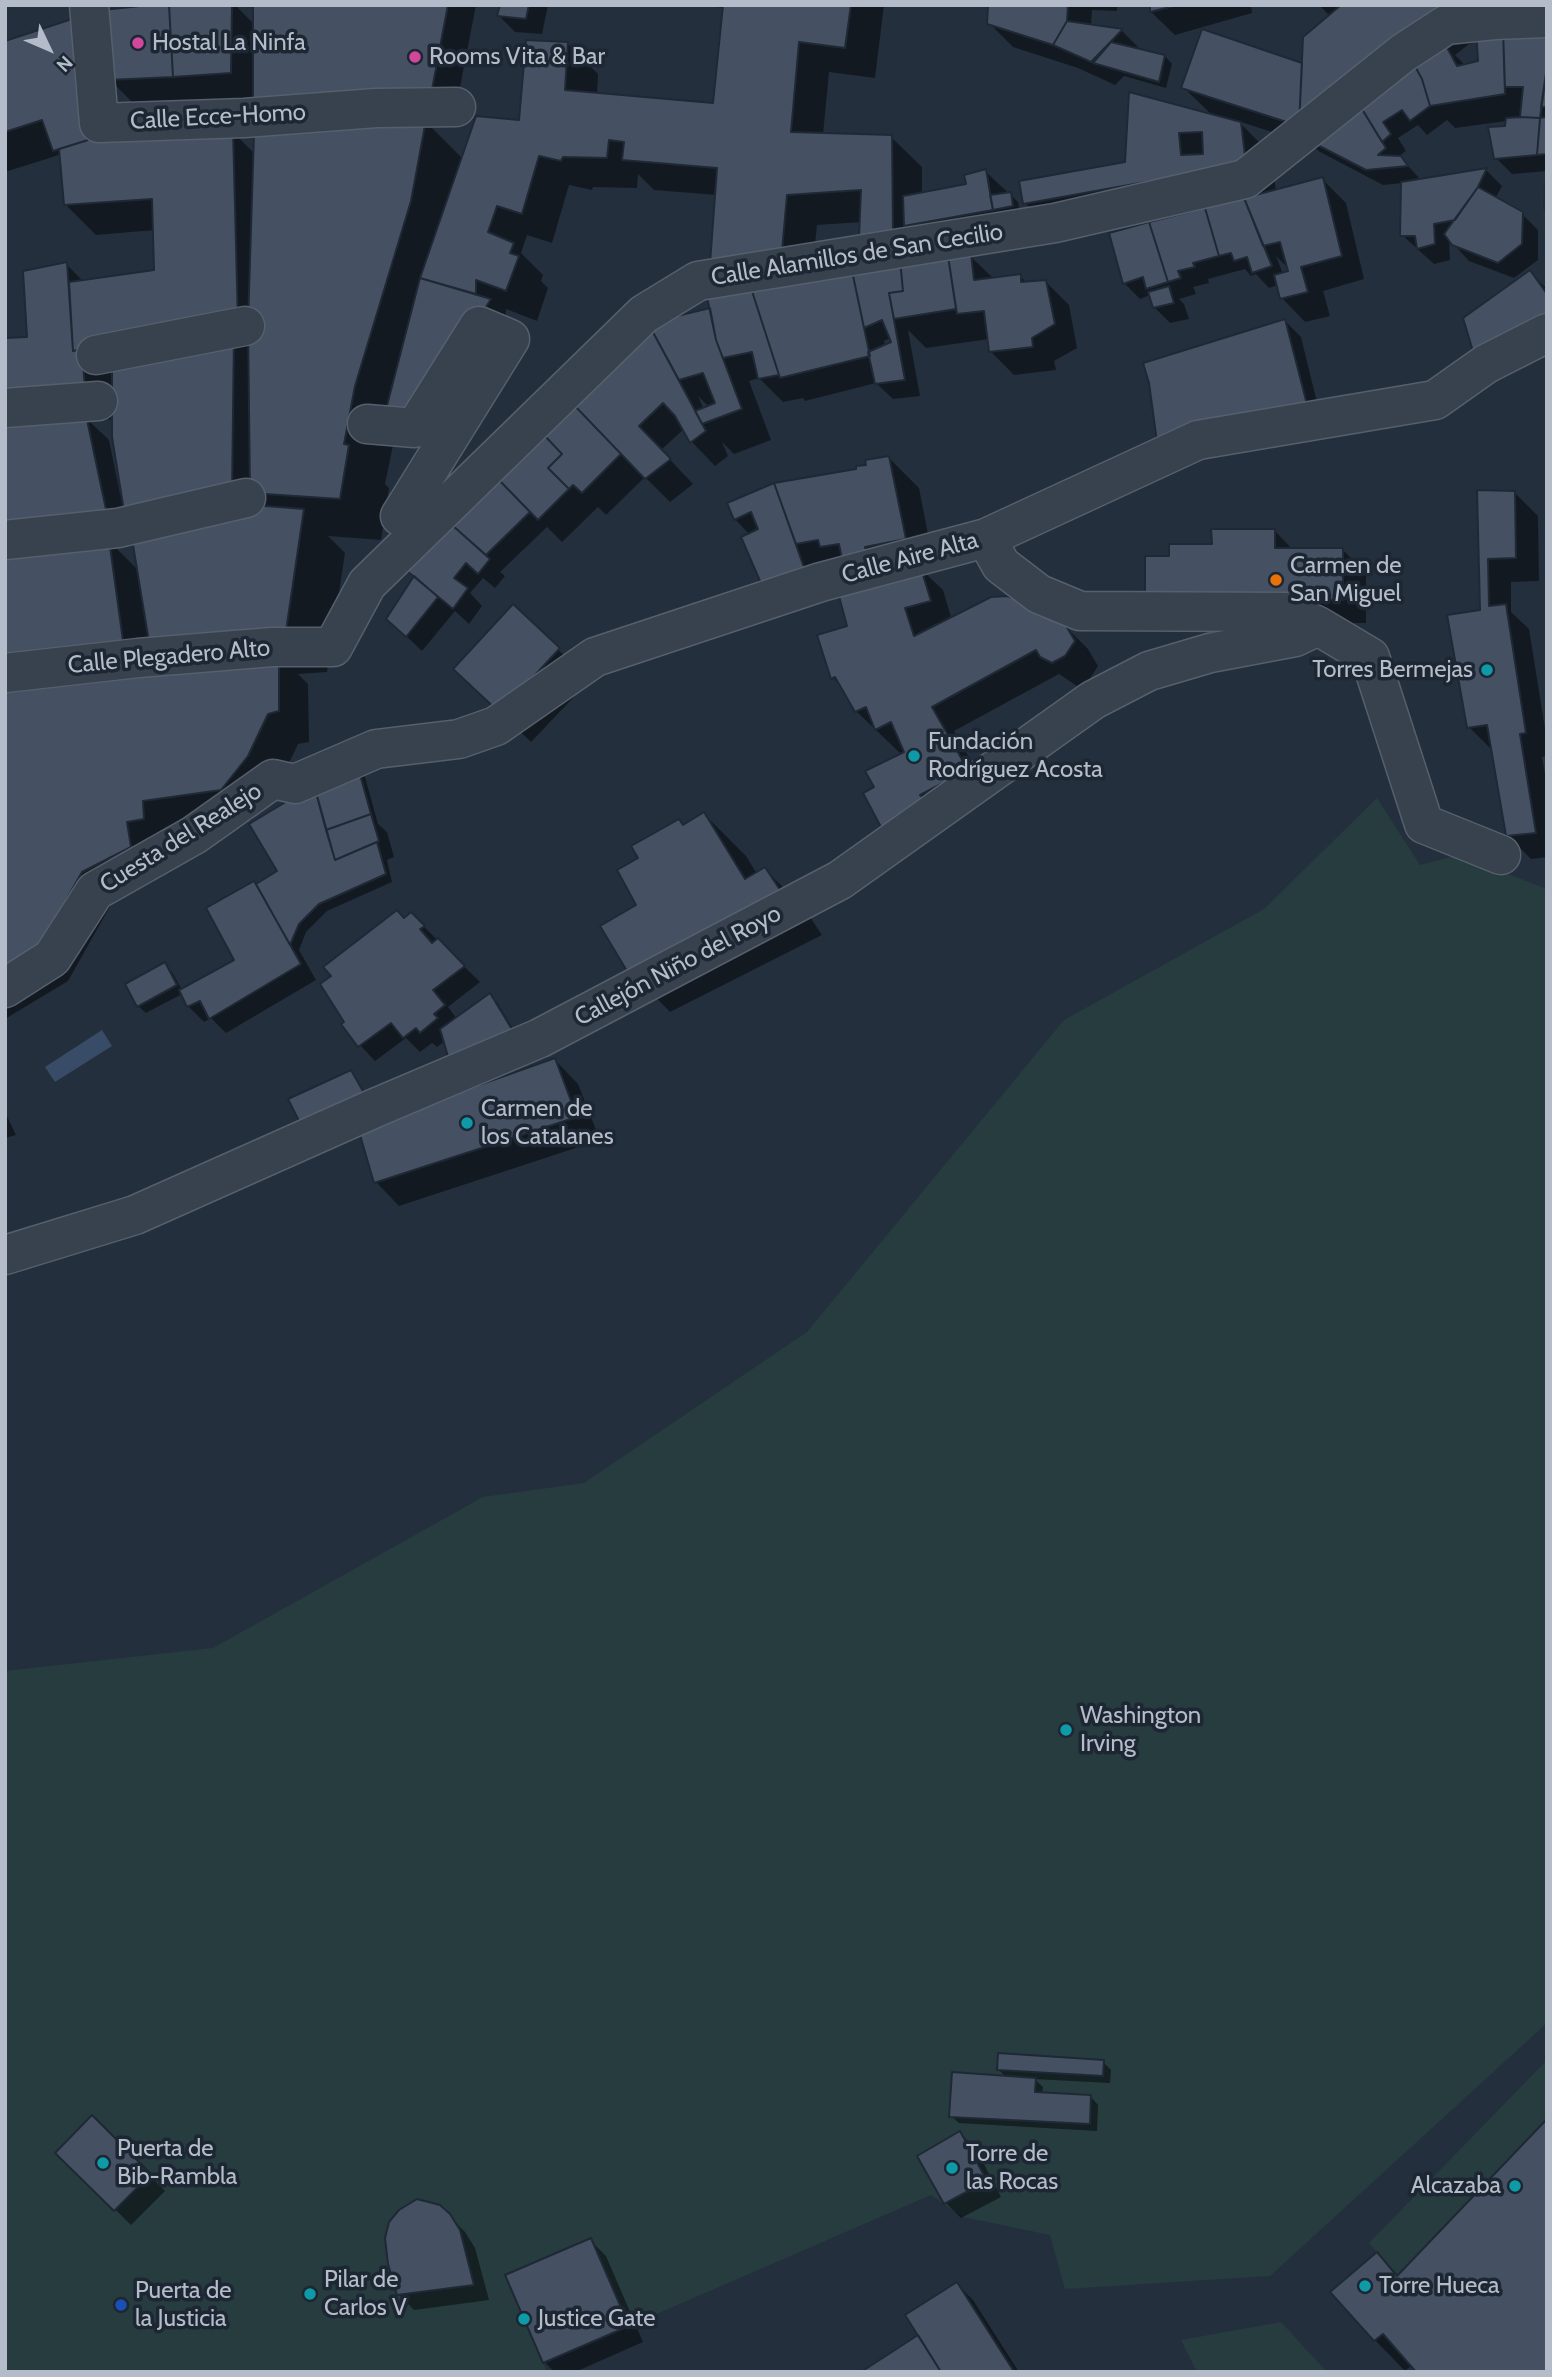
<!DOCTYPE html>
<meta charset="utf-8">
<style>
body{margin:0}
#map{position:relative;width:1552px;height:2377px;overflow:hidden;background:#242f3e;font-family:Cabin,sans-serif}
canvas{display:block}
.frame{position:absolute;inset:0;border:7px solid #b4bcc9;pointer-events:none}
.north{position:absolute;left:14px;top:14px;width:70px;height:70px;-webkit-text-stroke:5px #1d2633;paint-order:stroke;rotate:134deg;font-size:19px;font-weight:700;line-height:28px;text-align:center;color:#b4bcc9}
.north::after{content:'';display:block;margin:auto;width:24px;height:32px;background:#b4bcc9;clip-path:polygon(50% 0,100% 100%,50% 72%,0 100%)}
</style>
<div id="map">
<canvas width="1552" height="2377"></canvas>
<div class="frame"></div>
<div class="north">N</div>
</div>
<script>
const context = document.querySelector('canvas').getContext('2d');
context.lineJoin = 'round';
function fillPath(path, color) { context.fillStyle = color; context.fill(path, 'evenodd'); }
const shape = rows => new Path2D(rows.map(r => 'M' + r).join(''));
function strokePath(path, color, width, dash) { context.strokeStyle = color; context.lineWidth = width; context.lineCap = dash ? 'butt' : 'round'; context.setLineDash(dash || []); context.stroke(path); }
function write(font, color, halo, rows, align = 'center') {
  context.font = font + ' Cabin,sans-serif'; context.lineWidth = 7; context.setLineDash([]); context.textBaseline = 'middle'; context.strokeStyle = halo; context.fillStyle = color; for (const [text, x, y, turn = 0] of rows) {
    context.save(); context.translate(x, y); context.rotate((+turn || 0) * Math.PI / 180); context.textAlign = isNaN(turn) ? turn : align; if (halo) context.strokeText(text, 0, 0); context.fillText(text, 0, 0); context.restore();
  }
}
fillPath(shape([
 [1377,798,1420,865,1458,855,1547,889,1547,2023,1270,2276,1065,2289,1050,2235,963,2217,931,2195,629,2326,514,2296,547,2372,5,2372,5,1671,213,1648,483,1497,584,1483,807,1332,1064,1020,1264,909],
 [1547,2060,1547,2119,1397,2276,1369,2243],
 [1281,2322,1327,2372,1197,2372,1181,2340]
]), '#263c3f');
fillPath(shape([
 [102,1030,112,1046,55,1082,45,1067]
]), '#394c67');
fillPath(shape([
 [182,5,235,5,255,25,255,5,476,5,454,118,424,120,463,159,521,122,568,44,598,74,597,95,714,105,724,8,703,5,884,5,875,78,829,72,823,135,891,137,922,167,922,194,968,186,985,171,1018,202,1020,214,970,256,994,279,1020,276,1027,283,1046,282,1069,305,1077,348,1054,361,1056,370,1014,375,990,351,989,339,926,348,908,330,920,396,893,399,876,383,805,401,803,398,783,402,759,378,749,381,771,440,734,454,722,442,728,456,715,466,692,442,684,429,661,450,693,484,670,502,645,477,606,515,598,507,562,542,547,527,500,572,505,576,495,588,483,578,470,593,482,606,469,624,455,611,422,651,404,634,416,577,410,571,649,325,711,309,717,195,654,190,638,174,637,188,593,187,592,190,569,185,552,243,527,235,521,253,543,275,541,281,548,288,537,321,506,309,505,323,396,431,385,484,389,488,381,540,328,536,345,553,327,672,298,674,308,684,309,742,298,744,278,787,252,820,172,831,157,852,160,877,112,903,68,981,5,1019,5,340,29,338,66,264,83,281,156,272,155,230,96,235,65,204,59,155,5,172,5,43],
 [108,78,151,121,263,115,255,154,232,131,114,137],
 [862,222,888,263,812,276,817,225],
 [891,338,893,343,885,346,884,341],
 [698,396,709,407,704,410],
 [114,419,123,494,120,494,109,440,89,421],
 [147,531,139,571,112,544],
 [501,5,548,5,542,34,515,32,499,16],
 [990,5,1117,5,1117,11,1092,10,1091,26,1122,31,1143,52,1165,56,1172,64,1166,88,1124,76,1115,85,1078,68,1013,47,989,23],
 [1151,5,1251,5,1252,13,1175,35,1151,12],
 [1319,5,1547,5,1547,171,1512,174,1496,158,1507,121,1455,128,1447,120,1427,135,1418,125,1398,138,1406,151,1399,156,1421,180,1486,170,1502,186,1495,199,1522,214,1538,230,1538,260,1514,278,1469,261,1449,239,1450,260,1434,264,1402,235,1403,183,1383,185,1320,152,1312,145,1238,121,1271,154,1276,191,1322,179,1346,203,1364,279,1323,291,1330,316,1305,322,1282,298,1278,285,1269,288,1256,274,1251,276,1245,269,1208,279,1209,283,1193,287,1196,294,1179,299,1184,304,1189,319,1170,323,1154,307,1150,295,1140,299,1124,283,1200,211,1199,208,1056,234,1025,203,1127,163,1131,94,1212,115,1183,87,1303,65,1330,16],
 [1479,42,1480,62,1466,66,1455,55,1469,44],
 [1276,256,1289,269,1290,272,1283,274],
 [1530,272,1547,289,1547,343],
 [1285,321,1301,337,1323,427,1150,383],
 [888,457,919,488,935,570,924,572,943,590,952,620,1064,625,1088,649,1098,666,1089,680,1077,686,1059,674,954,731,990,794,942,819,876,788,902,755,856,711,844,689,833,678,849,627,839,591,828,574,816,562,829,597,750,535,735,519,729,504,776,484,858,470],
 [1478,492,1514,492,1538,516,1539,581,1511,582,1511,612,1529,629,1547,741,1547,756,1542,757,1547,784,1547,857,1531,859,1507,835,1493,751,1469,727,1482,611],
 [1275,531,1293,550,1343,550,1366,573,1366,623,1171,624,1171,558],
 [513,607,590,680,531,742,486,699],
 [358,770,365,777,378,824,387,832,394,857,387,860,392,882,327,911,306,932,299,950,316,980,226,1033,211,1018,204,1022,188,1006,182,994,146,1013,138,1006,165,965,172,972,182,990,236,960,254,883,257,886,280,872],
 [704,814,746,856,757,874,765,869,806,911,822,935,670,1012,629,970,639,906,641,859,679,821,684,826],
 [411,914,480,982,448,1007,457,1019,490,995,497,1002,519,1039,445,1041,437,1047,432,1043,420,1052,406,1038,375,1061,360,1045,405,920],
 [555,1060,578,1084,600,1140,399,1206,376,1182],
 [5,1112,16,1135,5,1138],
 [1103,2062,1111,2070,1110,2083,1034,2079,1043,2087,1042,2094,1091,2097,1098,2105,1097,2131,959,2123,951,2116,1007,2078,999,2070],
 [92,2118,165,2191,131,2225,58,2153],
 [960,2133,976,2149,1001,2197,961,2218,945,2202],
 [449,2216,465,2232,475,2248,489,2300,414,2310,398,2294],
 [590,2240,606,2256,643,2342,575,2372,554,2372,545,2362],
 [1377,2254,1399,2276,1412,2365,1405,2371,1375,2340],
 [957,2284,973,2300,1019,2372,864,2372,920,2336]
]), '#0007');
const building = shape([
 [149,5,169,5,173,77,108,80,103,10,149,5],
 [169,5,232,5,231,73,173,77,169,5],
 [253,5,448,5,431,95,253,108,253,5],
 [500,5,529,5,526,19,497,16,500,5],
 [723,5,851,5,845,48,799,42,791,132,892,135,893,231,859,237,861,190,787,195,782,251,710,264,717,168,622,160,624,142,609,140,607,158,563,157,561,161,539,156,522,214,497,206,488,232,514,243,510,253,519,256,506,291,476,280,476,294,420,278,476,116,519,120,526,40,568,42,565,90,713,103,723,5],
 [988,5,1068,5,1067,21,1053,45,987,24,988,5],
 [1150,5,1178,5,1150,12,1150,5],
 [1341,5,1464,5,1299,126,1303,37,1341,5],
 [75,18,88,140,53,151,42,120,5,132,5,41,75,18],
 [1067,21,1123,29,1091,62,1053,45,1067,21],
 [1202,29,1302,63,1299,126,1181,88,1202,29],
 [1476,30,1503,30,1505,94,1430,106,1422,79,1411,59,1443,40,1457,66,1478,61,1476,30],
 [1503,30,1547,34,1547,67,1540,118,1520,117,1523,87,1505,87,1503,30],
 [1111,42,1165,55,1159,82,1093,63,1111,42],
 [1411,59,1422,79,1430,106,1410,121,1402,110,1383,122,1391,134,1382,142,1354,96,1411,59],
 [1547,67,1547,107,1541,107,1547,67],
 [1129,92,1241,122,1246,164,1023,204,1019,181,1125,162,1129,92],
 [1202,132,1203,154,1181,155,1179,133,1202,132],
 [1354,96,1386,148,1378,155,1401,156,1408,166,1366,170,1302,137,1354,96],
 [1520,117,1540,118,1537,155,1494,159,1488,127,1505,126,1506,118,1520,117],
 [1547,117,1547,154,1537,155,1540,118,1547,117],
 [426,120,411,201,355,386,344,444,349,445,340,499,250,493,248,324,254,133,426,120],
 [233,129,238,324,73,351,69,282,154,270,152,199,64,205,59,149,88,140,87,136,233,129],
 [1487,168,1478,187,1455,220,1434,224,1435,244,1417,249,1415,236,1400,236,1401,182,1487,168],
 [986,169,993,210,904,226,903,196,966,184,964,175,986,169],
 [1323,177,1342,256,1301,267,1308,292,1280,299,1274,275,1288,271,1280,242,1263,246,1244,198,1323,177],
 [1545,183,1547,183,1547,208,1544,209,1545,183],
 [1478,187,1523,212,1522,244,1498,263,1452,245,1444,234,1478,187],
 [1011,192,1013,206,993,210,990,195,1011,192],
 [1244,198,1272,266,1252,273,1247,257,1234,261,1231,253,1219,256,1205,208,1244,198],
 [1205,208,1219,256,1193,263,1195,267,1178,271,1181,278,1168,282,1149,222,1205,208],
 [1149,222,1168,282,1146,289,1143,277,1123,284,1109,233,1149,222],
 [971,254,974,280,1021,274,1021,282,1046,280,1055,324,1032,338,1033,347,989,352,984,311,957,314,948,256,971,254],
 [948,256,956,309,894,319,889,293,903,291,900,260,948,256],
 [900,260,903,291,889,293,905,380,875,384,868,352,891,342,882,320,864,328,851,266,900,260],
 [67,262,73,351,82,349,85,389,5,395,5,338,27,337,23,271,67,262],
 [851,266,870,356,780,378,751,288,851,266],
 [1530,270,1547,294,1547,318,1475,358,1463,318,1530,270],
 [420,278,491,299,412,425,383,421,420,278],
 [1169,286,1174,303,1153,308,1148,292,1169,286],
 [751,288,779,375,758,379,752,352,723,358,716,340,707,297,751,288],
 [710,308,716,340,742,409,702,424,695,411,715,403,703,373,679,380,648,323,710,308],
 [1285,319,1309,412,1157,442,1149,383,1143,363,1285,319],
 [648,323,706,431,690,443,675,416,663,403,639,426,671,459,645,479,573,404,648,323],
 [234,332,232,497,124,511,112,437,112,356,234,332],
 [573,404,621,454,582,493,573,485,569,489,548,468,562,454,543,434,573,404],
 [86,415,108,519,5,529,5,421,86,415],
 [543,434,562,454,548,468,569,489,538,520,498,479,543,434],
 [889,456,906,539,865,547,868,559,843,564,839,544,820,547,818,540,796,544,774,483,856,469,856,466,866,465,865,460,889,456],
 [498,479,530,512,486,555,452,525,498,479],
 [774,483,806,573,763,588,741,537,758,529,751,512,734,520,727,503,774,483],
 [1477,490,1515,491,1516,558,1488,559,1489,606,1506,604,1526,733,1520,734,1536,833,1506,836,1487,725,1467,728,1447,615,1480,610,1477,490],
 [252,505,304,509,286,631,149,642,131,533,252,505],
 [452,525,490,559,478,574,466,563,454,578,468,588,453,609,407,571,452,525],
 [1211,529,1275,529,1275,548,1343,548,1343,600,1145,601,1145,556,1169,556,1169,544,1212,544,1211,529],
 [109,539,124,648,5,661,5,549,109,539],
 [920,565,931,601,905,608,914,636,991,597,1007,596,1021,600,1065,624,1075,641,1065,656,1052,663,1040,657,1036,650,932,707,968,770,920,795,923,799,882,829,863,793,874,787,865,771,904,752,891,722,875,730,866,707,855,712,835,677,831,679,817,635,847,626,837,589,920,565],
 [414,576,438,597,406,637,386,619,414,576],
 [513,604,560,648,500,713,453,669,513,604],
 [279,652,279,711,268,714,248,756,221,790,143,801,144,819,127,822,131,847,82,872,38,950,5,970,5,685,279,652],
 [359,771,371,814,326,830,314,785,359,771],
 [314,785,335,860,377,842,386,874,319,904,299,924,290,945,256,884,277,871,249,824,314,785],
 [704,812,745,879,765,867,782,893,627,971,600,926,636,905,617,870,638,858,631,846,679,819,683,825,704,812],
 [371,814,379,841,335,860,326,830,371,814],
 [254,881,301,964,209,1019,200,1001,187,1007,179,990,234,960,206,908,254,881],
 [397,910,404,918,411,912,425,926,420,929,432,943,438,938,465,966,433,990,445,1005,434,1014,438,1018,420,1033,416,1028,403,1038,391,1023,358,1047,341,1024,344,1022,320,984,331,976,323,967,397,910],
 [165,962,177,985,137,1007,125,984,165,962],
 [490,993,513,1031,449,1060,440,1029,490,993],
 [555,1058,577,1117,374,1183,358,1128,555,1058],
 [351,1070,368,1100,303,1129,288,1099,351,1070],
 [998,2053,1104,2060,1103,2076,997,2070,998,2053],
 [952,2072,1036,2078,1035,2092,1091,2095,1090,2124,949,2117,952,2072],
 [92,2115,151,2174,114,2211,55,2153,92,2115],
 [1547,2119,1547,2372,1416,2372,1383,2334,1374,2341,1330,2292,1377,2252,1397,2276,1547,2119],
 [960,2131,987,2181,944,2204,917,2156,960,2131],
 [417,2199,440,2205,450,2214,460,2230,474,2285,397,2295,388,2264,385,2238,389,2222,399,2210,417,2199],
 [591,2238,629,2326,543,2363,505,2275,591,2238],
 [957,2282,997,2345,1013,2370,1010,2372,941,2372,905,2315,957,2282],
 [918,2335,941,2372,861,2372,918,2335]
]);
fillPath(building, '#455162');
strokePath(building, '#1f2835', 2);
const minor = shape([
 [89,5,99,123,244,118,376,108,456,107],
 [96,355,245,326],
 [5,408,98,401],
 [367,424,415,428,479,326,510,339,400,516],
 [986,538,1001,565,1039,594,1080,611,1288,612,1318,626,1370,657,1424,824,1501,855],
 [5,540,118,528,246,498],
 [5,673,138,658,272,647,333,647,367,584,644,314,698,281,1055,223,1245,179,1403,53,1446,25,1494,20,1547,18],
 [5,988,52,958,95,891,194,835,273,779,295,784,376,749,459,739,496,726,595,657,821,582,986,538,1198,440,1435,400,1486,364,1547,333],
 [5,1255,135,1215,375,1108,540,1038,840,880,1093,700,1149,671,1210,653,1295,637,1318,626]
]);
strokePath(minor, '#565f6c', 41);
strokePath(minor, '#38414e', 38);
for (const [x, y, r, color] of [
 [138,43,7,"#d1479c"],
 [415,57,7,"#d1479c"],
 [1276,580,7,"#e8710a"],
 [1487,670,7,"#0f9aa8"],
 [914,756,7,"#0f9aa8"],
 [467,1123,7,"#0f9aa8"],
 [1066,1730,7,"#0f9aa8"],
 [103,2163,7,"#0f9aa8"],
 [952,2168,7,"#0f9aa8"],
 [1515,2186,7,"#0f9aa8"],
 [1365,2286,7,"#0f9aa8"],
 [310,2294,7,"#0f9aa8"],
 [121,2305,7,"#1a4fb4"],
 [524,2319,7,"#0f9aa8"]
]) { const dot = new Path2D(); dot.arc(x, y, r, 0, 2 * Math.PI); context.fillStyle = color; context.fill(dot); strokePath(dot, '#1d2633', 2.5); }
write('24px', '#b4bcc9', '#1d2633', [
 ["Hostal La Ninfa",152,43],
 ["Rooms Vita & Bar",429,57],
 ["Carmen de",1290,566],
 ["San Miguel",1290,594],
 ["Torres Bermejas",1473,670,"right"],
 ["Fundación",928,742],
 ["Rodríguez Acosta",928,770],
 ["Carmen de",481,1109],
 ["los Catalanes",481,1137],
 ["Washington",1080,1716],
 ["Irving",1080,1744],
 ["Puerta de",117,2149],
 ["Bib-Rambla",117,2177],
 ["Torre de",966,2154],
 ["las Rocas",966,2182],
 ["Alcazaba",1501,2186,"right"],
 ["Pilar de",324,2280],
 ["Carlos V",324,2308],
 ["Torre Hueca",1379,2286],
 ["Puerta de",135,2291],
 ["la Justicia",135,2319],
 ["Justice Gate",538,2319]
], 'left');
write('24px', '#b4bcc9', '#1d2633', [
 ["Calle Ecce-Homo",218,117,-3],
 ["Calle Alamillos de San Cecilio",857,255,-9],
 ["Calle Aire Alta",910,558,-15],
 ["Calle Plegadero Alto",169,657,-5],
 ["Cuesta del Realejo",181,838,-32],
 ["Callejón Niño del Royo",678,966,-28]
]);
</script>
